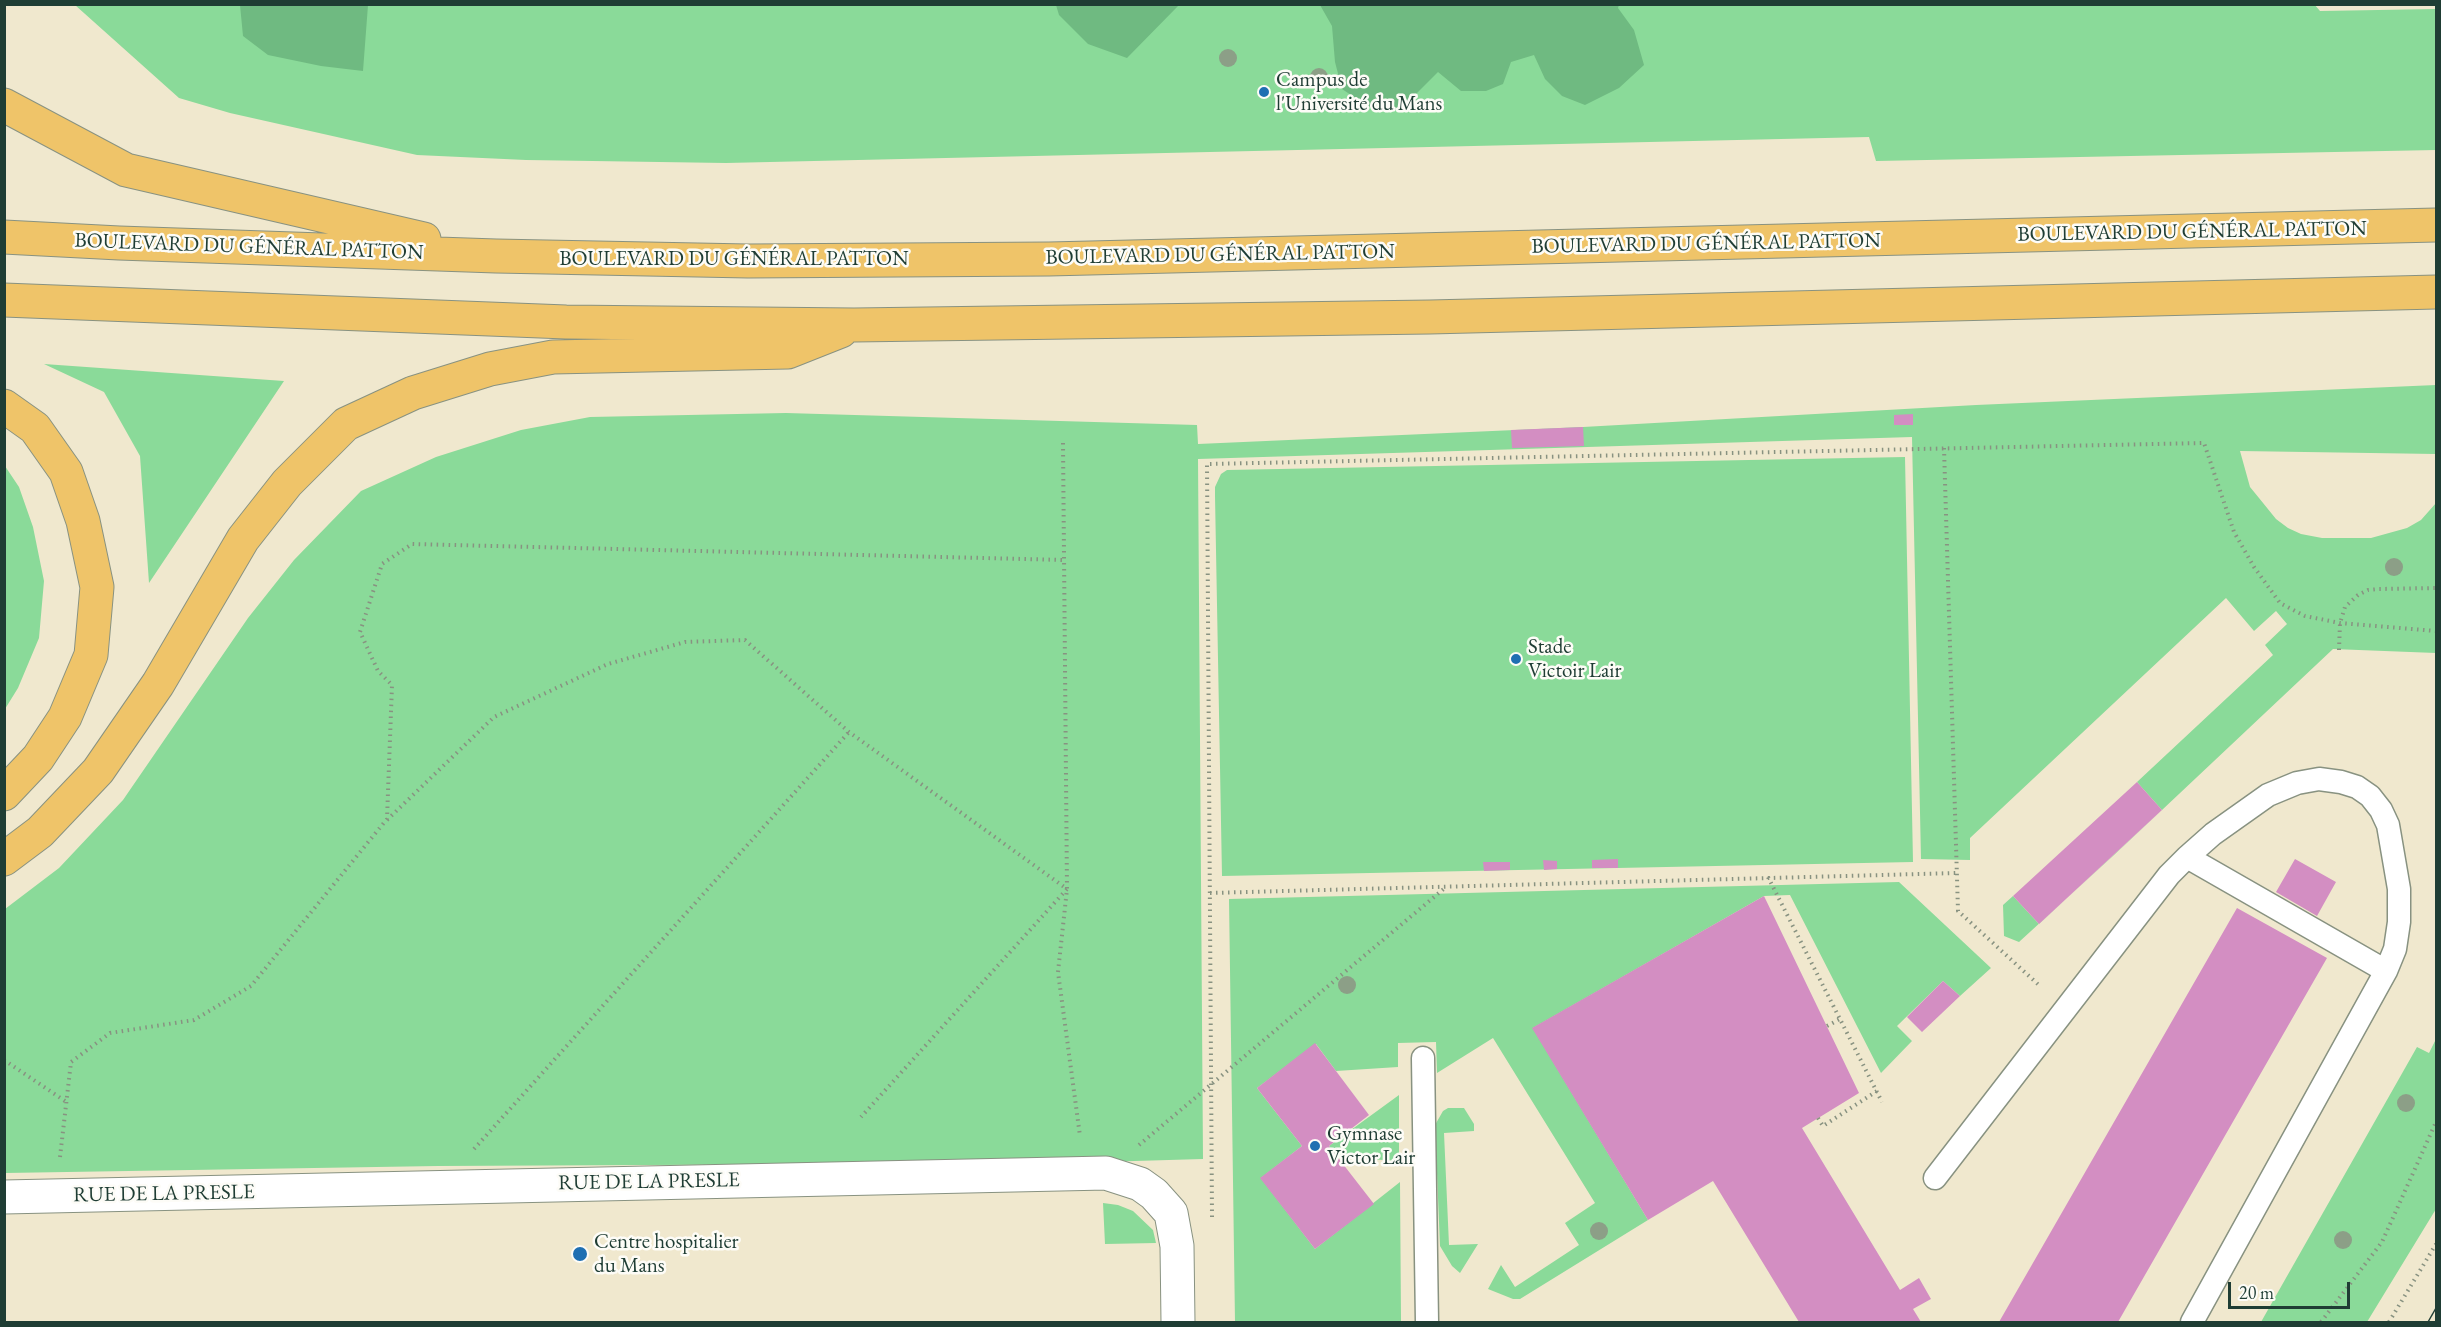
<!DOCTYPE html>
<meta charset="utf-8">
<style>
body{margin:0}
#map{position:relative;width:2441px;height:1327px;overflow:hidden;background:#f0e8ce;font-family:"EB Garamond",serif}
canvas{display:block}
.frame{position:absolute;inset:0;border:6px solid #1f3d34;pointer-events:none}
.scale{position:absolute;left:2228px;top:1282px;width:122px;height:27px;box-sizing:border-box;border:3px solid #1f3d34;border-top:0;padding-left:8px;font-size:18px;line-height:21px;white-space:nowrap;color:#1f3d34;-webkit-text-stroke:4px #fdfcf7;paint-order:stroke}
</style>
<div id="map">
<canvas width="2441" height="1327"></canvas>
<div class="frame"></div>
<div class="scale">20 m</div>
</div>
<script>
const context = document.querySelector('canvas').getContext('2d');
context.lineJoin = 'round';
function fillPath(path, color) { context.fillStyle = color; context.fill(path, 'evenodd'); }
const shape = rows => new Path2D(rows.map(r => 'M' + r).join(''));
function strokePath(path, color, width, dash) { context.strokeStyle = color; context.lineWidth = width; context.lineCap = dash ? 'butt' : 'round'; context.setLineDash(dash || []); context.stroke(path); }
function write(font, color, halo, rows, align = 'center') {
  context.font = font + ' "EB Garamond",serif'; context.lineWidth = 5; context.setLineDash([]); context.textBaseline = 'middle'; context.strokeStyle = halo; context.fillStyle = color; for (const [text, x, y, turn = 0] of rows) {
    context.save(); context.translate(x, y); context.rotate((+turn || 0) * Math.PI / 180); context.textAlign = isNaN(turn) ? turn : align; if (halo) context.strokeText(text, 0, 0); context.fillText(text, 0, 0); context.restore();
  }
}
fillPath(shape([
 [2314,4,2320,11,2436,9,2436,150,1876,161,1869,137,726,163,526,160,417,155,230,113,179,98,75,5],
 [44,364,284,381,149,583,140,456,104,392],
 [2436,385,2436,454,2240,451,2250,487,2259,498,2276,519,2288,528,2301,534,2322,538,2371,538,2407,528,2421,520,2436,503,2436,653,2333,649,2162,810,2114,855,2019,942,2004,936,2003,905,2013,896,2039,924,2162,810,2137,782,2273,655,2265,645,2287,624,2276,611,2254,631,2226,598,1970,838,1970,860,1921,859,1912,437,1198,459,1203,1159,1066,1163,438,1166,5,1173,5,909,59,868,123,800,248,618,294,560,361,491,436,457,521,430,590,417,786,413,1197,425,1198,444,1583,427,1976,405],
 [1905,457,1913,862,1222,876,1215,496,1215,487,1221,474,1227,470],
 [5,466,19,487,33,527,44,581,39,638,18,688,5,709],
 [1899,882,1991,968,1960,996,1943,981,1897,1026,1912,1041,1881,1073,1790,895,1764,896,1533,1028,1648,1220,1520,1299,1513,1299,1488,1289,1501,1265,1515,1287,1579,1245,1565,1223,1595,1203,1493,1038,1437,1073,1436,1042,1398,1043,1398,1067,1336,1071,1316,1044,1257,1088,1302,1146,1261,1178,1315,1249,1400,1182,1401,1322,1235,1322,1229,899],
 [2436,1039,2436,1209,2367,1322,2261,1322,2417,1047,2429,1053],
 [1399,1095,1399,1161,1337,1157,1329,1146],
 [1448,1108,1464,1108,1474,1124,1474,1131,1444,1133,1449,1245,1478,1244,1460,1273,1452,1266,1440,1246,1435,1125,1443,1111],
 [1103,1203,1118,1205,1133,1211,1153,1230,1156,1243,1105,1244]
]), '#8ada99');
fillPath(shape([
 [240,5,368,5,363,71,321,66,268,55,243,36],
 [1056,5,1056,4,1179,5,1127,58,1088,44,1059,15],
 [1320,5,1619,5,1618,8,1634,30,1644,65,1619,88,1585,105,1562,96,1545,79,1534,55,1511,62,1503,84,1486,91,1461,91,1438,72,1400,110,1375,111,1342,89,1335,62,1332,26]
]), '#6fba81');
fillPath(shape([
 [1913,414,1913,425,1894,425,1894,415],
 [1583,427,1584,446,1512,448,1511,430],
 [2137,782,2162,810,2039,924,2013,896],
 [1618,859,1618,868,1592,868,1592,860],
 [2295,859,2336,882,2317,916,2276,892],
 [1543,860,1557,861,1557,869,1544,870],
 [1483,862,1510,862,1510,870,1484,871],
 [1764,896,1859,1093,1802,1128,1900,1290,1919,1278,1931,1299,1913,1309,1921,1322,1799,1322,1713,1181,1648,1220,1532,1028],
 [2237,908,2327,958,2118,1322,1999,1322],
 [1943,981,1960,996,1922,1032,1907,1017],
 [1315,1043,1369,1115,1329,1146,1374,1204,1315,1249,1260,1178,1302,1146,1257,1088]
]), '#d38ec2');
const service = shape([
 [2187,857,2386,971],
 [1423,1058,1427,1322],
 [1935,1178,2169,875,2187,857,2213,834,2268,795,2297,783,2319,779,2341,782,2357,787,2370,796,2381,810,2388,825,2399,889,2399,922,2395,949,2386,971,2192,1322]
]);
const minor = shape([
 [4,1197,1106,1173,1140,1184,1154,1194,1171,1213,1177,1246,1178,1322]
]);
const trunk = shape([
 [4,105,126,170,424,239],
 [4,237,119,243,496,256,748,261,1049,259,2436,225],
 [4,300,566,322,854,325,1430,317,2436,292],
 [4,406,35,428,66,472,83,521,97,587,91,655,65,717,38,758,4,794],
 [4,859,40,832,98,771,158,684,243,539,287,483,346,424,413,393,490,369,553,357,788,352,841,331]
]);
strokePath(service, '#889281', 25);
strokePath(minor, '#889281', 35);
strokePath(trunk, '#889281', 35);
strokePath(shape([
 [1063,443,1067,889,1058,972,1080,1136],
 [1944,448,1958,911,2041,987],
 [2339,650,2340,623,2345,607,2358,595,2368,590,2379,589,2436,588],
 [387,820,494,717,608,664,685,642,745,640,849,732,1067,889,861,1117],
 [1768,877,1882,1102],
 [1210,893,1957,873],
 [1827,1026,1840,1019],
 [4,1060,65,1101],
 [1818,1118,1823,1126,1877,1091],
 [1139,1145,1446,887],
 [474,1149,849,732],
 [60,1157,71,1062,110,1033,194,1020,251,986,387,819,392,685,378,671,360,632,382,564,412,544,1065,560],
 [1212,1217,1207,464,2204,443,2234,532,2254,567,2280,603,2305,616,2340,623,2436,631],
 [2321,1322,2382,1242,2436,1122],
 [2389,1322,2436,1244]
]), '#889281', 4, [1.5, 4.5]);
strokePath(service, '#fff', 22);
strokePath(minor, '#fff', 33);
strokePath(trunk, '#efc469', 33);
strokePath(shape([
 [2428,1322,2436,1308]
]), '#1f3d34', 1.5);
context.fillStyle = '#8c9f87';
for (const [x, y] of [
 [1228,58],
 [1319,77],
 [2394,567],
 [1347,985],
 [2406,1103],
 [1599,1231],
 [2343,1240]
]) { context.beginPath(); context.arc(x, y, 9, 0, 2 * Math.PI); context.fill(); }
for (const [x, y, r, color] of [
 [1264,92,6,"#1f6fb2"],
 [1516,659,6,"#1f6fb2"],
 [1315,1146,6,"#1f6fb2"],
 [580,1254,8,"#1f6fb2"]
]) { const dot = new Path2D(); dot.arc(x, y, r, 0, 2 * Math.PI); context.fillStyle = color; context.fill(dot); strokePath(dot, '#fdfcf7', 2); }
write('21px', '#1f3d34', '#fdfcf7', [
 ["Campus de",1276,80],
 ["l'Université du Mans",1276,104],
 ["Stade",1528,647],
 ["Victoir Lair",1528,671],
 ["Gymnase",1327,1134],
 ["Victor Lair",1327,1158],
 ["Centre hospitalier",594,1242],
 ["du Mans",594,1266]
], 'left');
write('21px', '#1f3d34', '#fdfcf7', [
 ["BOULEVARD DU GÉNÉRAL PATTON",2192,232,-1],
 ["BOULEVARD DU GÉNÉRAL PATTON",1706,244,-1],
 ["BOULEVARD DU GÉNÉRAL PATTON",249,247,2],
 ["BOULEVARD DU GÉNÉRAL PATTON",1220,255,-1],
 ["BOULEVARD DU GÉNÉRAL PATTON",734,259],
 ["RUE DE LA PRESLE",649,1182,-1],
 ["RUE DE LA PRESLE",164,1194,-1]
]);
</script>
